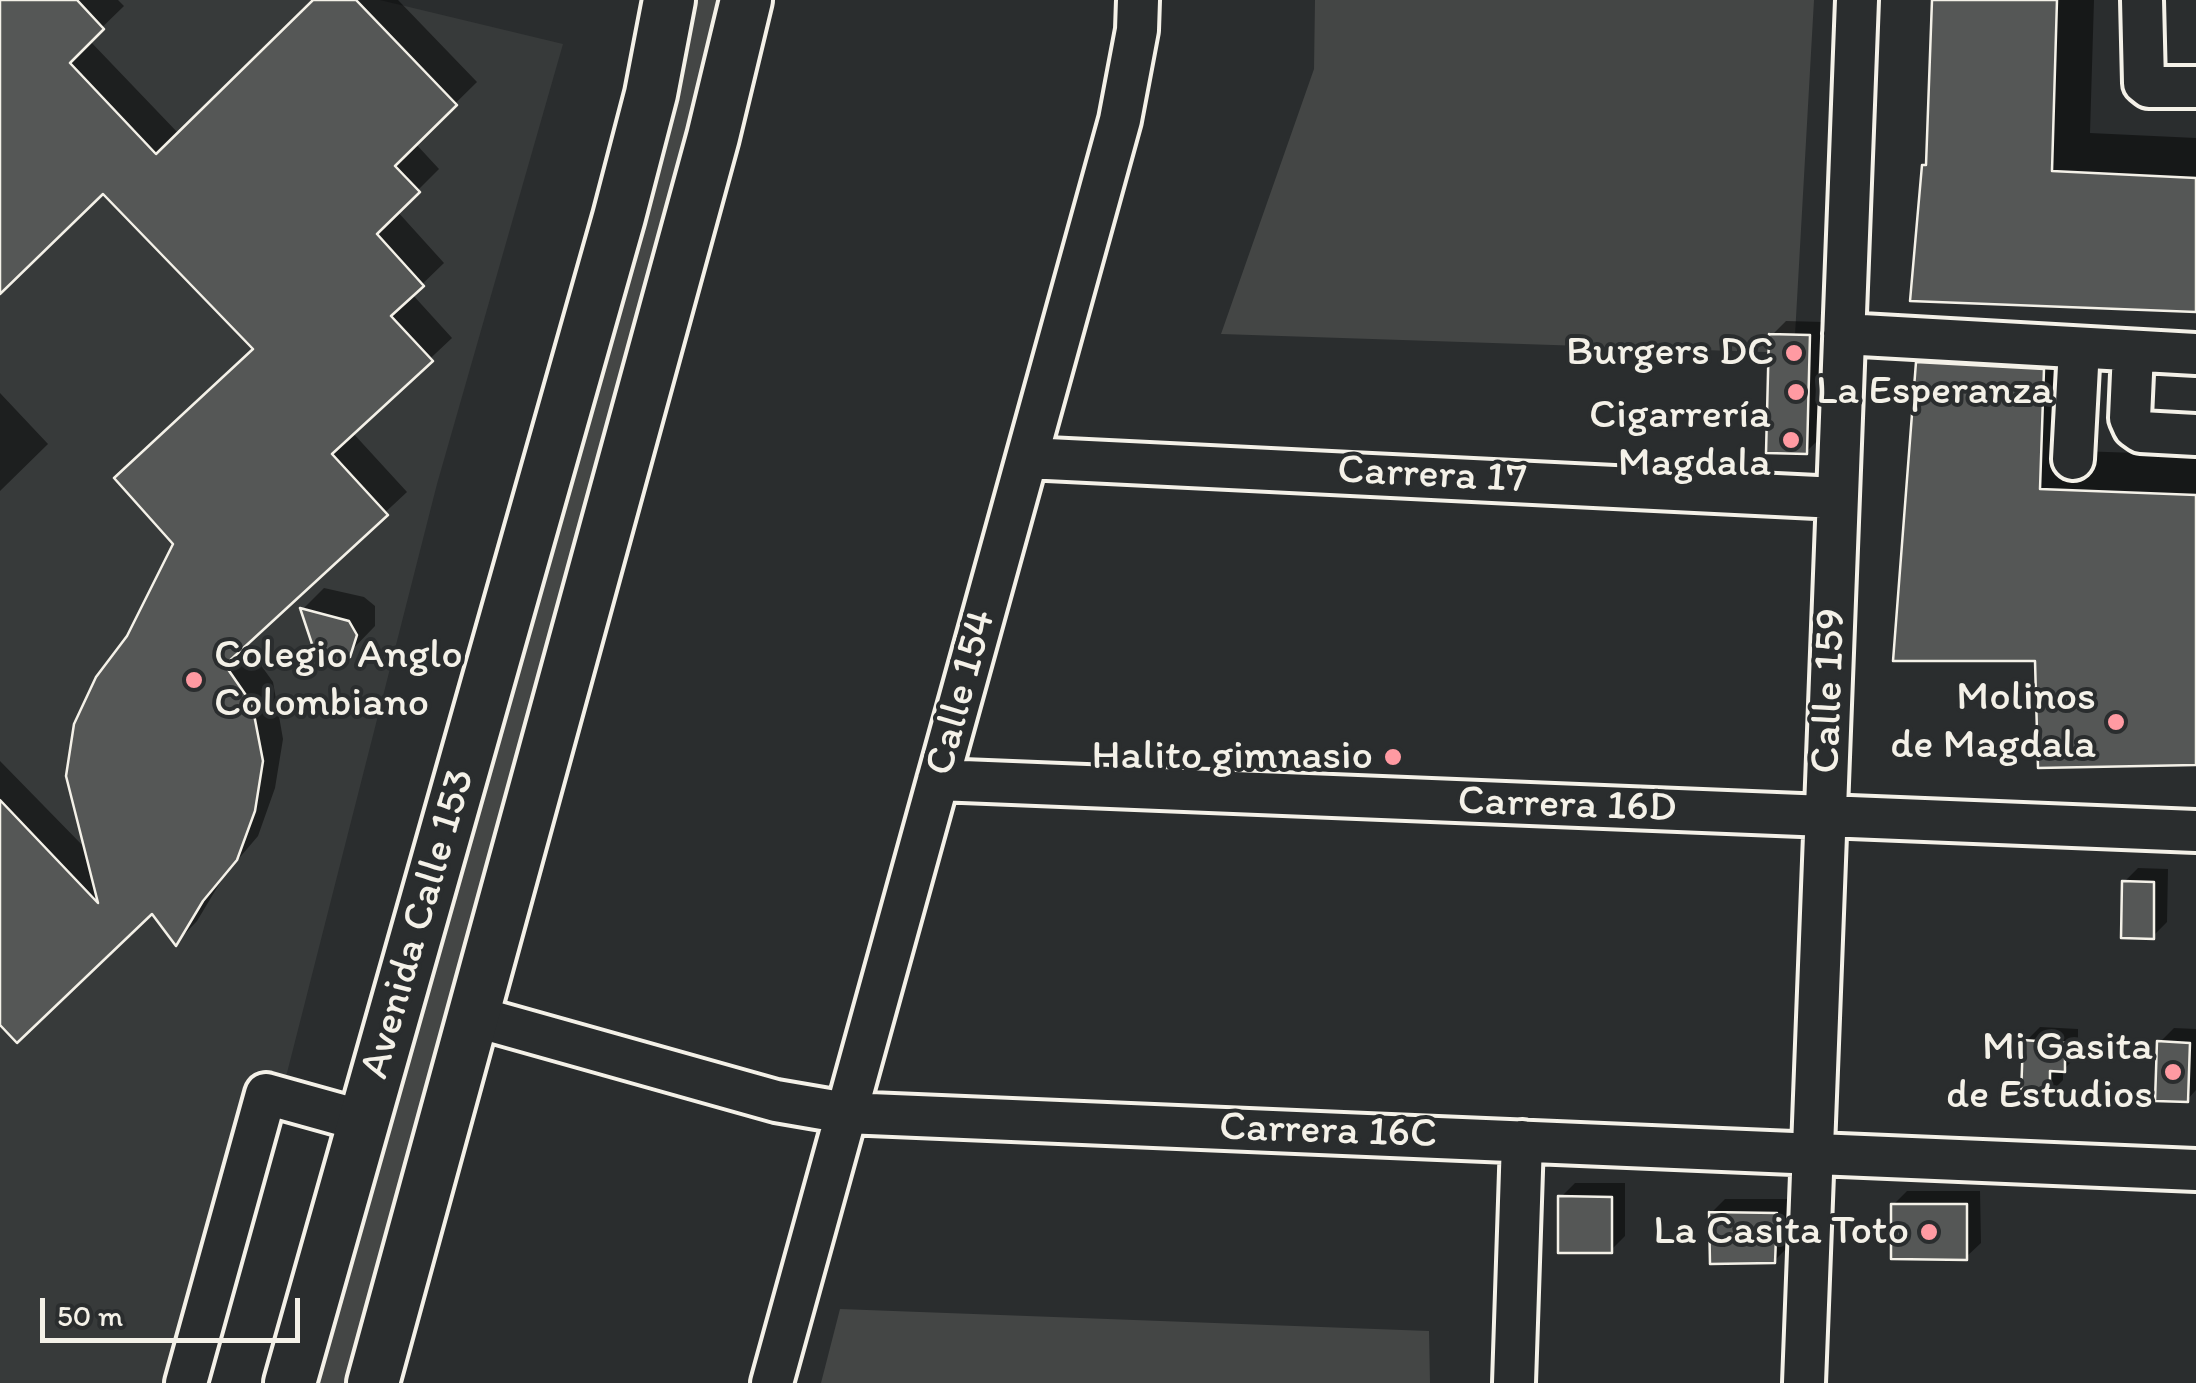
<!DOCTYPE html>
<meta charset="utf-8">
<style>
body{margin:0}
#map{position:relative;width:2196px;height:1383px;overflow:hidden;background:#2a2d2e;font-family:Itim,sans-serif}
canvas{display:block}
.scale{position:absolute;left:40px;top:1298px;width:260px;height:45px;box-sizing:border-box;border:5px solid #f4f1e8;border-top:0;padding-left:12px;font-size:30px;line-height:35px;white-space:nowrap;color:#f4f1e8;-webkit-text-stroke:8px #2a2d2e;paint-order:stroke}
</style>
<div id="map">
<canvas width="2196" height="1383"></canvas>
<div class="scale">50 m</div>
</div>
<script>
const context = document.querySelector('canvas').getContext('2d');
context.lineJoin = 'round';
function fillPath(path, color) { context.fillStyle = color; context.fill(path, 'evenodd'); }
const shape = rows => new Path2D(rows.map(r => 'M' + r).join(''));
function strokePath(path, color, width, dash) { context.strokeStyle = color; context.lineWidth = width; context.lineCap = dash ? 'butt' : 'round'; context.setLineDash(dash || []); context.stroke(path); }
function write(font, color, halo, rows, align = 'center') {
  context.font = font + ' Itim,sans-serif'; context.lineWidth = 8; context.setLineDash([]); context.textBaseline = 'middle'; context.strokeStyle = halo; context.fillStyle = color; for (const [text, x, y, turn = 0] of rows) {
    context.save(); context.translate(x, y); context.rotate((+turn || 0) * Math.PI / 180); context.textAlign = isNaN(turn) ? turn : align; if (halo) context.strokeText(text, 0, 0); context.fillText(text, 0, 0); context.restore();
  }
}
fillPath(shape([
 [0,0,380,0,563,44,437,484,208,1383,0,1383]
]), '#373a3a');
fillPath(shape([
 [690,0,726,0,355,1383,304,1383],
 [1315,0,1814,0,1794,353,1221,334,1314,69],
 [840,1309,1429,1331,1430,1383,821,1383]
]), '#444645');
fillPath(shape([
 [0,0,118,0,124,6,89,40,179,134,316,0,398,0,477,82,415,143,439,169,397,211,444,263,412,294,452,338,352,432,407,492,245,643,273,682,283,739,275,788,258,836,224,876,197,921,177,942,152,911,0,1021,0,761,87,850,129,637,176,543,256,348,103,190,0,290],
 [1934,0,2094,0,2090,133,2196,138,2196,309,1924,166,1928,162],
 [1786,321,1824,322,1820,438,1806,452,1772,335],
 [1958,324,2082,331,2078,451,2196,455,2196,762,2038,659,1918,363],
 [0,393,48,444,0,491],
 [324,588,364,597,375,606,375,626,348,654,318,654,303,609],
 [2138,868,2168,869,2167,922,2153,936,2124,882],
 [2040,1027,2078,1029,2078,1055,2063,1070,2063,1080,2049,1094,2026,1041],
 [2174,1028,2196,1029,2196,1090,2187,1100,2160,1042],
 [1575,1183,1625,1183,1625,1236,1611,1250,1561,1197],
 [1907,1191,1980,1191,1981,1243,1966,1257,1893,1205],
 [1725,1199,1790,1199,1788,1247,1774,1261,1711,1213]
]), '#0007');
const building = shape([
 [0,0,77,0,104,29,70,63,156,154,313,0,356,0,457,105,395,166,420,192,377,234,424,286,391,316,433,361,332,454,388,515,225,665,252,704,263,761,255,811,237,860,203,901,176,946,152,914,17,1043,0,1025,0,800,98,903,66,776,74,724,96,677,127,636,173,544,114,478,253,349,103,194,0,294,0,0],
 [1932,0,2057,0,2052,171,2196,178,2196,312,1910,301,1922,165,1926,165,1932,0],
 [1769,334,1810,335,1807,454,1766,453,1769,334],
 [1916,362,2044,369,2040,489,2196,495,2196,765,2038,768,2035,661,1893,661,1916,362],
 [300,608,349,621,357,635,350,657,329,663,316,656,300,608],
 [2122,881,2154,882,2154,939,2121,938,2122,881],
 [2023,1040,2065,1043,2065,1072,2050,1071,2050,1096,2021,1095,2023,1040],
 [2157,1041,2190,1043,2188,1102,2155,1101,2157,1041],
 [1558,1196,1612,1197,1612,1253,1558,1253,1558,1196],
 [1891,1204,1967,1204,1967,1260,1891,1259,1891,1204],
 [1709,1212,1777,1213,1775,1263,1710,1264,1709,1212]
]);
fillPath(building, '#555756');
strokePath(building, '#f4f1e8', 2.5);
const minor = shape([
 [2142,0,2144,83,2149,87,2196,87],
 [1844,334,2196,354],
 [2133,352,2130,418,2134,427,2141,432,2196,435],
 [1027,458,1837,498],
 [2073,459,2079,348],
 [938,780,2196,831],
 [473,1016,776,1101,846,1113,2196,1170],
 [186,1383,266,1094,363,1121],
 [772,1383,1120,120,1137,30,1138,0],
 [1514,1383,1522,1141],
 [1804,1383,1857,0]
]);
const major = shape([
 [290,1383,619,217,651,94,669,0],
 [373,1383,713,137,746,0]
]);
strokePath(minor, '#f4f1e8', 48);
strokePath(major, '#f4f1e8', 58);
strokePath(minor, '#2a2d2e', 40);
strokePath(major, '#2a2d2e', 50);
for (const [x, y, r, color] of [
 [1794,353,10,"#ff9aa2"],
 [1796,392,10,"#ff9aa2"],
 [1791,440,10,"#ff9aa2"],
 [194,680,10,"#ff9aa2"],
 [2116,722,10,"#ff9aa2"],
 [1393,757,10,"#ff9aa2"],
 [2173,1072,10,"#ff9aa2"],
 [1929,1232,10,"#ff9aa2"]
]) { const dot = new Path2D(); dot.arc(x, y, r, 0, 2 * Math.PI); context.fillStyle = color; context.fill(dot); strokePath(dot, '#2a2d2e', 4); }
write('42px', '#f4f1e8', '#2a2d2e', [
 ["Burgers DC",1774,353],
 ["La Esperanza",1816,392,"left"],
 ["Cigarrería",1771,416],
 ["Magdala",1771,464],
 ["Colegio Anglo",214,656,"left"],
 ["Colombiano",214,704,"left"],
 ["Molinos",2096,698],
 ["de Magdala",2096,746],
 ["Halito gimnasio",1373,757],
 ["Mi Gasita",2153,1048],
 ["de Estudios",2153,1096],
 ["La Casita Toto",1909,1232]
], 'right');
write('42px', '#f4f1e8', '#2a2d2e', [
 ["Carrera 17",1432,476,3],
 ["Calle 159",1830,691,-88],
 ["Calle 154",962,693,-75],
 ["Carrera 16D",1567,806,2],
 ["Avenida Calle 153",419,924,-74],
 ["Carrera 16C",1328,1132,2]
]);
</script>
